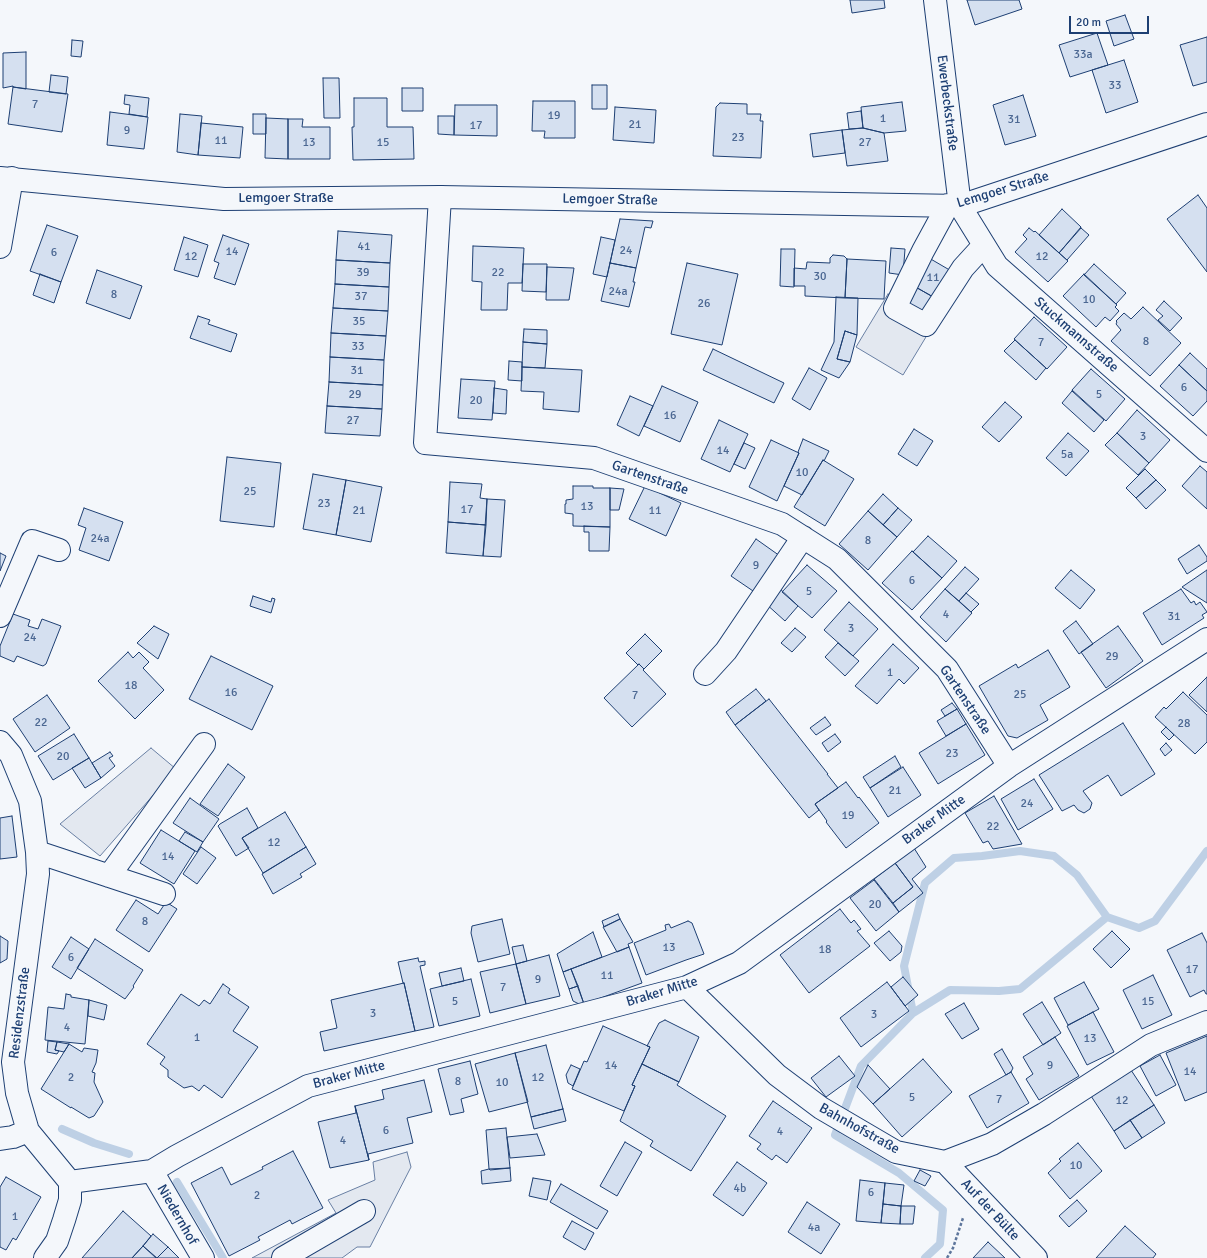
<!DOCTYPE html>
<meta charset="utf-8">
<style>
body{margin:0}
#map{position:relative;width:1207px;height:1258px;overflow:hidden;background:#f4f7fb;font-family:Signika,sans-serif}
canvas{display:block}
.scale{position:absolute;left:1069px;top:16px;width:80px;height:18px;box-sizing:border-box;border:2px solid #1d3f73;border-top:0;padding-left:5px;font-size:12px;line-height:14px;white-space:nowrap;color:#1d3f73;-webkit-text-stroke:3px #f4f7fb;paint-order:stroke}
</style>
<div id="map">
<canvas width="1207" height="1258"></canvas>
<div class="scale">20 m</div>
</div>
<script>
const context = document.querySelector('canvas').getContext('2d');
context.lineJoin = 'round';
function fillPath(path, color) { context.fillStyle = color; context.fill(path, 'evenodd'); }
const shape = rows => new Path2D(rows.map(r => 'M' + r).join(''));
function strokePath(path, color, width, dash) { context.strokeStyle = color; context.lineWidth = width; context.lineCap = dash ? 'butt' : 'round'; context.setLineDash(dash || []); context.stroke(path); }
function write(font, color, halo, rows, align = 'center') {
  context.font = font + ' Signika,sans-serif'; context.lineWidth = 3; context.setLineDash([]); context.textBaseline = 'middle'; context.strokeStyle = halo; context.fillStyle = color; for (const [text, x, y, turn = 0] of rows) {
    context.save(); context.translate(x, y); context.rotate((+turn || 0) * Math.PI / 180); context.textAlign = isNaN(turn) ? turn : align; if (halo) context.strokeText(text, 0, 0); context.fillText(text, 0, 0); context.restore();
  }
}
const parking = shape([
 [888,294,935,322,903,375,856,347,888,294],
 [151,748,176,769,100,856,60,824,151,748],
 [407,1152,411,1167,370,1247,357,1247,342,1258,252,1258,336,1213,328,1200,375,1180,373,1162,407,1152]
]);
fillPath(parking, '#e3e8f0');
strokePath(parking, '#687fa3', 1);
strokePath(shape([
 [913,1013,904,966,925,883,954,858,982,856,1020,851,1054,856,1077,875,1107,917],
 [62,1129,94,1143,129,1154],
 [177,1182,223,1258],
 [925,1258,940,1244,943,1210,899,1173,835,1135,861,1066,913,1013,950,990,999,991,1020,989,1107,917,1139,928,1155,921,1207,851]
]), '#bed0e5', 8);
const building = shape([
 [850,0,884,0,885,8,852,13,850,0],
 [967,0,1019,0,1022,9,975,25,967,0],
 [1125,15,1134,39,1114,46,1106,21,1125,15],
 [1097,33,1108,65,1070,77,1059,45,1097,33],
 [1207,37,1207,82,1193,86,1180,45,1207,37],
 [72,40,83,41,81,57,71,56,72,40],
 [26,52,26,89,13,87,13,86,3,88,3,53,26,52],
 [1124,60,1138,102,1106,113,1092,70,1124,60],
 [51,75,68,77,66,94,49,92,51,75],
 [323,78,339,78,340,118,324,118,323,78],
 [592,85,607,85,607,109,592,109,592,85],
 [13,87,68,94,62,132,8,124,13,87],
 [402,88,423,88,423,111,402,111,402,88],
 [125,95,149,98,147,117,129,114,130,105,124,104,125,95],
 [1023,95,1036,136,1005,145,993,105,1023,95],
 [354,98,387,98,387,127,413,127,414,159,353,160,352,127,354,127,354,98],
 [533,101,575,101,575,138,544,138,545,131,532,131,533,101],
 [902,102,906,131,884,133,863,128,861,107,902,102],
 [720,103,747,104,747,114,761,114,760,121,763,121,761,158,713,156,716,107,720,103],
 [455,105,497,105,497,136,454,135,455,105],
 [615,107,656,110,654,143,613,140,615,107],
 [861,111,863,128,849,129,847,113,861,111],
 [110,112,148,117,144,149,107,145,110,112],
 [180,114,202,116,198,155,177,152,180,114],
 [253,114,266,114,266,134,253,134,253,114],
 [438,116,454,116,454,135,438,134,438,116],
 [266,118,288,119,288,159,265,158,266,118],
 [288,119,303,119,302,127,330,127,330,159,288,159,288,119],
 [201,123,243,127,240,158,198,155,201,123],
 [863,128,884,133,888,161,847,166,842,130,863,128],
 [842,130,845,153,813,157,810,134,842,130],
 [1198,195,1207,208,1207,272,1167,219,1198,195],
 [1062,209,1081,227,1059,253,1039,235,1062,209],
 [620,219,653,221,651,228,645,227,636,268,610,263,620,219],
 [47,225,78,236,61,282,30,271,47,225],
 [1029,228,1034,232,1035,231,1068,261,1048,282,1015,252,1027,239,1023,235,1029,228],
 [1081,228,1089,235,1067,260,1059,253,1081,228],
 [338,231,392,235,390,263,336,260,338,231],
 [223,235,249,244,235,285,214,278,219,263,214,261,223,235],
 [184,237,208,245,198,277,174,270,184,237],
 [601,237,615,240,607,277,593,274,601,237],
 [473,246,524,248,522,283,508,283,507,310,481,310,482,282,472,281,473,246],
 [891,248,905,249,903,275,889,273,891,248],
 [781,249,795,249,794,287,780,286,781,249],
 [833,255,844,256,847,259,845,298,805,296,805,286,794,286,794,268,806,269,807,262,830,263,830,258,833,255],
 [929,258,953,272,935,298,912,285,929,258],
 [847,259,886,261,884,299,845,298,847,259],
 [336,260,390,263,389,287,335,284,336,260],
 [610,263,636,268,633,282,635,282,629,307,601,301,610,263],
 [687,263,738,274,722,345,671,334,687,263],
 [523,264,547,264,546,292,522,291,523,264],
 [1094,264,1126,293,1116,304,1084,275,1094,264],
 [547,267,574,268,569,300,546,300,547,267],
 [97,270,142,286,130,319,86,303,97,270],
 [40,274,61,282,54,303,33,295,40,274],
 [1084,274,1117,305,1115,307,1119,311,1110,321,1105,317,1096,327,1063,296,1084,274],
 [335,284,389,287,388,311,333,308,335,284],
 [912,285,935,298,926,313,904,301,912,285],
 [836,297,858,298,857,335,845,331,837,359,850,362,839,378,821,370,834,342,836,297],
 [1164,301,1182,318,1170,331,1158,320,1163,316,1156,310,1164,301],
 [1143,307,1181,343,1150,376,1111,341,1121,330,1116,324,1117,322,1116,321,1124,313,1131,319,1143,307],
 [333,308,388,311,386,336,331,333,333,308],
 [198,316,210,320,208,324,237,334,231,352,190,338,198,316],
 [1034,317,1067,347,1047,369,1014,339,1034,317],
 [524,329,547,330,547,344,523,342,524,329],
 [845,331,857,335,850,362,837,359,845,331],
 [331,333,386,336,384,360,330,357,331,333],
 [1015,340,1046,368,1036,380,1004,351,1015,340],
 [523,342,547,344,545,368,522,367,523,342],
 [713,349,784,383,774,403,703,370,713,349],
 [1190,353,1207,369,1207,391,1179,365,1190,353],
 [330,357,384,360,383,385,329,382,330,357],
 [509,361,522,362,522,381,508,380,509,361],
 [1179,365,1207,391,1207,401,1193,416,1160,386,1179,365],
 [522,367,582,370,579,412,543,409,544,392,521,391,522,367],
 [809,368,827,378,810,410,792,399,809,368],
 [1091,369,1125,399,1106,421,1072,390,1091,369],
 [461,379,495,381,492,420,458,418,461,379],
 [329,382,383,385,382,409,327,406,329,382],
 [662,386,698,402,680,442,644,426,662,386],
 [494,388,507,390,506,414,493,413,494,388],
 [1072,391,1104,420,1094,432,1062,403,1072,391],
 [630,396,653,406,639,436,617,425,630,396],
 [1005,402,1022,417,999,442,982,427,1005,402],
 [327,406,382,409,380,436,325,433,327,406],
 [1137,410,1170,440,1149,463,1117,433,1137,410],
 [719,420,748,434,730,472,701,459,719,420],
 [914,429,933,441,917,466,898,454,914,429],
 [1068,433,1089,451,1066,476,1046,458,1068,433],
 [1117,433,1149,463,1138,475,1105,445,1117,433],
 [803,439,829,451,824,461,823,460,802,495,784,486,799,453,798,452,803,439],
 [771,440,799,453,777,501,749,487,771,440],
 [744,443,755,448,745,469,734,464,744,443],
 [227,457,281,463,274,527,220,521,227,457],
 [823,460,854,479,825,526,794,507,823,460],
 [1200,466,1207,472,1207,509,1182,486,1200,466],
 [1145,469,1156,480,1136,498,1126,488,1145,469],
 [313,474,346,480,336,535,303,529,313,474],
 [346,480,382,487,371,542,336,535,346,480],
 [1156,480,1166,490,1146,509,1136,498,1156,480],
 [450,482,482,484,480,498,487,499,486,525,448,522,450,482],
 [573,486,593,486,593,488,610,488,610,527,573,526,573,514,565,513,565,504,566,504,566,500,573,499,573,486],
 [645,486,681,503,666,536,629,519,645,486],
 [610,488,624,489,619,510,610,510,610,488],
 [883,494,898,508,883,525,868,511,883,494],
 [487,499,505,500,501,557,483,556,487,499],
 [84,508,123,522,109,561,79,550,86,528,78,525,84,508],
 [898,508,912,520,897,537,883,525,898,508],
 [868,511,897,537,868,570,839,544,868,511],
 [448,522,486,525,483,556,446,553,448,522],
 [584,526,610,527,609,551,589,551,589,532,584,532,584,526],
 [928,536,957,561,942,578,913,552,928,536],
 [756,539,780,556,756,593,731,576,756,539],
 [1199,545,1207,557,1207,561,1187,574,1178,559,1199,545],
 [912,551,942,578,912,610,882,583,912,551],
 [0,553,6,556,0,571,0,553],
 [807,565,837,591,812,618,782,592,807,565],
 [965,567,979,579,959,601,945,589,965,567],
 [1071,570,1095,590,1080,609,1055,588,1071,570],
 [1207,570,1207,603,1182,587,1207,570],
 [777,586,798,606,785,621,765,603,777,586],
 [945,589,972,613,946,642,920,617,945,589],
 [1181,589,1191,603,1194,601,1196,605,1200,602,1207,612,1202,615,1204,618,1162,645,1143,613,1181,589],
 [966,593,979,604,971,612,959,601,966,593],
 [253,596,271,602,272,598,275,599,271,613,250,606,253,596],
 [849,602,878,629,853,656,824,630,849,602],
 [13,614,30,620,28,626,38,629,42,619,61,626,46,664,43,666,40,665,17,656,14,662,0,656,0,646,13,614],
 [1076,621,1093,644,1079,654,1063,631,1076,621],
 [154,626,169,634,158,659,137,643,154,626],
 [1118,626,1143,661,1106,688,1081,652,1118,626],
 [795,628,806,637,792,652,781,643,795,628],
 [645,634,662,651,644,669,639,664,638,665,626,653,645,634],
 [838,643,859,661,845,676,825,657,838,643],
 [893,644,919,668,904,684,899,679,877,704,855,686,893,644],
 [1048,650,1070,687,1040,705,1048,720,1017,738,1008,736,979,686,1016,664,1018,668,1048,650],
 [128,652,133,658,139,652,149,662,143,668,164,690,135,719,98,681,128,652],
 [211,656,273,686,252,730,189,699,211,656],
 [639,664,644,669,643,670,666,694,632,727,604,698,639,664],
 [1207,677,1207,712,1189,695,1207,677],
 [756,689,766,701,735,725,726,712,756,689],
 [1183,692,1207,715,1207,742,1195,754,1155,717,1164,707,1166,709,1183,692],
 [47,695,70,728,35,752,13,719,47,695],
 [769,699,828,774,827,774,838,788,815,804,819,810,809,818,735,725,769,699],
 [952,703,957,709,945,716,941,710,952,703],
 [957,709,966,724,946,736,937,721,957,709],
 [825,717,831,725,816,735,810,728,825,717],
 [1123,723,1155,774,1121,796,1108,775,1083,791,1092,803,1090,809,1084,813,1078,810,1074,805,1062,811,1039,775,1123,723],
 [966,724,985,755,938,784,919,753,966,724],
 [1166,727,1174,735,1169,740,1161,732,1166,727],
 [74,734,89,758,53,780,38,756,74,734],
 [835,734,841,742,828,752,822,743,835,734],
 [1166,743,1172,750,1165,756,1160,749,1166,743],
 [110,752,113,756,109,758,115,766,101,778,92,763,110,752],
 [895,756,901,767,870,788,863,777,895,756],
 [89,758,101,778,85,788,72,768,89,758],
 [228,764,245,777,218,816,200,804,228,764],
 [903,767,921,795,888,817,870,788,903,767],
 [1034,779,1053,809,1018,830,1001,799,1034,779],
 [846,782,858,798,859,797,879,823,846,848,826,822,827,821,815,804,846,782],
 [994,796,1022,844,993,849,988,841,983,843,965,813,994,796],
 [190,798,219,819,203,842,173,823,190,798],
 [247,808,258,828,242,838,249,848,236,856,218,826,220,824,247,808],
 [285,812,306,847,263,873,242,838,285,812],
 [12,816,17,857,0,859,0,818,12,816],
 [161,830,195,851,174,884,140,863,161,830],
 [185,832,203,842,197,852,179,841,185,832],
 [201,847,216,858,197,884,183,874,201,847],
 [306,847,316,864,300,874,302,877,273,894,262,874,306,847],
 [914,848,926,867,912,879,923,893,899,912,893,903,913,887,895,863,914,848],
 [895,863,913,887,893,903,874,879,895,863],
 [874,880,899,912,876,931,850,898,874,880],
 [136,900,158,914,166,902,177,909,149,952,116,930,136,900],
 [840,909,851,923,854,920,861,929,857,931,870,946,809,993,780,955,840,909],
 [618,914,620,919,604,927,602,921,618,914],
 [502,919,510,954,478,962,471,933,472,926,502,919],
 [620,919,633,942,628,944,629,947,617,952,603,927,620,919],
 [688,921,692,923,704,954,686,960,646,975,634,943,666,930,665,925,669,924,671,928,688,921],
 [889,931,902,946,901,952,890,961,874,943,889,931],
 [1112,931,1130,949,1111,968,1093,949,1112,931],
 [593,932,602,957,563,972,557,954,593,932],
 [1202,933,1207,943,1207,994,1206,994,1204,990,1190,997,1167,950,1202,933],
 [0,936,8,941,7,959,0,963,0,936],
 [71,937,89,949,71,979,52,967,71,937],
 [95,939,143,970,133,986,134,987,125,999,77,968,95,939],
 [523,945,527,961,516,964,512,947,523,945],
 [629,947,642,983,584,1004,571,969,629,947],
 [549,955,560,996,526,1004,516,964,549,955],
 [418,958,419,962,425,961,425,965,420,966,434,1027,415,1031,404,983,403,983,398,962,418,958],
 [516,964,526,1004,490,1013,480,972,516,964],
 [461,968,464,981,442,986,439,973,461,968],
 [571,969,578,986,569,989,563,972,571,969],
 [1153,975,1172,1015,1142,1029,1123,990,1153,975],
 [903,977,918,995,905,1006,891,987,903,977],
 [471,979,480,1016,439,1026,430,989,471,979],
 [887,982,909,1011,861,1047,840,1018,887,982],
 [1084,982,1099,1009,1068,1025,1054,998,1084,982],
 [404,983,415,1031,324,1051,320,1032,337,1028,331,1000,404,983],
 [223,984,230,989,228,993,249,1007,233,1031,258,1047,222,1098,204,1085,199,1091,192,1086,184,1088,168,1077,168,1070,160,1064,165,1057,147,1044,181,994,199,1006,204,1000,210,1004,223,984],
 [578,986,584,1004,581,1005,573,1001,569,989,578,986],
 [66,994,71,995,71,997,89,1000,85,1044,45,1040,48,1007,64,1009,66,994],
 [89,1000,107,1005,104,1020,88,1016,89,1000],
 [1042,1002,1061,1033,1043,1045,1023,1014,1042,1002],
 [964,1003,979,1029,962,1039,945,1014,964,1003],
 [1093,1012,1114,1052,1087,1065,1067,1026,1093,1012],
 [665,1020,699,1037,679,1082,642,1064,650,1047,647,1046,659,1023,665,1020],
 [603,1026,650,1047,632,1085,635,1086,624,1111,572,1089,584,1061,587,1062,603,1026],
 [1207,1036,1207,1092,1185,1101,1166,1053,1207,1036],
 [1055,1037,1079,1076,1039,1100,1026,1079,1033,1074,1023,1057,1055,1037],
 [48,1041,49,1041,57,1042,55,1050,59,1051,57,1054,47,1052,48,1041],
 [57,1042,69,1044,64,1052,55,1050,57,1042],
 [69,1044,82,1052,84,1048,98,1050,96,1063,92,1072,95,1073,94,1082,103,1102,94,1116,89,1118,71,1107,71,1108,41,1089,69,1044],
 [546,1045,563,1109,531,1117,515,1053,546,1045],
 [1002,1049,1013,1068,1011,1072,1006,1075,994,1054,1002,1049],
 [515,1053,528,1102,489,1112,475,1064,515,1053],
 [1160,1055,1176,1085,1156,1096,1140,1066,1160,1055],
 [839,1056,855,1076,826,1097,811,1078,839,1056],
 [923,1059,952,1092,902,1137,873,1104,923,1059],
 [470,1061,478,1094,461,1099,464,1112,450,1115,438,1069,470,1061],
 [642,1064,679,1082,677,1085,726,1116,691,1171,650,1146,653,1141,620,1121,635,1086,632,1085,642,1064],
 [571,1065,580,1069,573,1086,568,1083,566,1075,571,1065],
 [868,1065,890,1089,873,1104,857,1087,868,1065],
 [1131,1070,1154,1105,1114,1131,1091,1096,1131,1070],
 [1011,1072,1029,1103,987,1128,969,1096,1011,1072],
 [424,1080,432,1112,407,1118,413,1143,368,1154,369,1160,355,1106,384,1099,382,1090,424,1080],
 [773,1101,812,1128,787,1163,776,1155,772,1160,757,1149,761,1144,749,1136,773,1101],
 [1154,1105,1165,1123,1142,1138,1130,1120,1154,1105],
 [355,1106,369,1160,330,1168,318,1122,356,1113,355,1106],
 [563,1109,566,1121,534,1129,531,1117,563,1109],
 [1130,1120,1142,1138,1125,1149,1114,1131,1130,1120],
 [506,1128,510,1168,490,1170,489,1169,486,1130,506,1128],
 [537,1134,545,1155,510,1158,507,1137,537,1134],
 [625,1142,642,1152,617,1196,600,1186,625,1142],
 [1078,1143,1102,1171,1070,1199,1048,1173,1061,1161,1059,1159,1078,1143],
 [293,1151,323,1208,292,1224,290,1220,258,1237,260,1240,229,1256,191,1183,222,1167,231,1185,263,1169,262,1167,293,1151],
 [737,1162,767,1183,743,1216,713,1195,737,1162],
 [510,1168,511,1181,482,1184,481,1171,489,1169,510,1168],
 [920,1170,931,1176,925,1186,914,1181,920,1170],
 [6,1177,41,1197,16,1240,13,1238,6,1250,0,1247,0,1187,6,1177],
 [533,1178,551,1181,547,1200,529,1196,533,1178],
 [860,1180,885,1183,881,1223,856,1221,860,1180],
 [885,1183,904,1185,901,1206,883,1204,885,1183],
 [561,1184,608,1211,597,1229,550,1202,561,1184],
 [1077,1200,1087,1211,1069,1227,1059,1216,1077,1200],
 [807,1202,840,1224,821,1254,788,1232,807,1202],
 [883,1204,901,1206,900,1224,881,1223,883,1204],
 [901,1206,915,1206,913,1224,900,1224,901,1206],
 [123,1211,151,1236,143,1246,132,1258,82,1258,123,1211],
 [572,1221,594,1233,585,1250,563,1237,572,1221],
 [1125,1226,1156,1254,1153,1258,1096,1258,1125,1226],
 [153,1234,168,1247,157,1258,143,1246,153,1234],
 [988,1242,1005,1258,973,1258,988,1242],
 [143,1246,156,1258,132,1258,143,1246],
 [168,1247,179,1258,157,1258,168,1247]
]);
fillPath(building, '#d5e0f0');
strokePath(building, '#1d3f73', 1);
const minor = shape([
 [935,0,960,206,997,266,1207,451],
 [440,197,425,443,594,458,782,524,837,559,947,669,1009,766],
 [948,205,923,251,895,308,926,325,963,268,984,245],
 [0,247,12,178],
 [0,616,32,541,59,550],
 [705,674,726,651,803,537],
 [0,742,11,755,30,801,37,852,38,874,13,1062,17,1093,28,1131,70,1182],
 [37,852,164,894],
 [109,876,204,744],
 [687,987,777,1075,821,1108,896,1152,945,1162,992,1144,1044,1114,1151,1045,1207,1022],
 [0,1139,13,1137,28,1131],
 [945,1162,1036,1258],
 [152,1171,203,1258],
 [70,1182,152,1171,177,1156,308,1086,687,987,739,963,1009,766,1207,639],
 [45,1258,57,1241,64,1220,70,1200,70,1182],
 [283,1258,364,1211]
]);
const major = shape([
 [0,178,224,199,440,197,960,206,1207,124]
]);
strokePath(minor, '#1d3f73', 24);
strokePath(major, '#1d3f73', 24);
strokePath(shape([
 [947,1258,953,1248,963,1218]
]), '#5e769c', 2.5, [3, 2]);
strokePath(minor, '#f4f7fb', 22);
strokePath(major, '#f4f7fb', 22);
write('12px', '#4b6792', null, [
 ["33a",1083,55],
 ["33",1115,86],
 ["7",35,105],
 ["19",554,116],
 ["1",883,119],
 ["31",1014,120],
 ["21",635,125],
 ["17",476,126],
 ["9",127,131],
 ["23",738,138],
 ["11",221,141],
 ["13",309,143],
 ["15",383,143],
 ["27",865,143],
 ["41",364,247],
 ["24",626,251],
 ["14",232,252],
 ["6",54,253],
 ["12",191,257],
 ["12",1042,257],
 ["39",363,273],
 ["22",498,273],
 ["30",820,277],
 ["11",933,278],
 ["24a",618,292],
 ["8",114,295],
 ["37",361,297],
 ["10",1089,300],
 ["26",704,304],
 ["35",359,322],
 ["8",1146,342],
 ["7",1041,343],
 ["33",358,347],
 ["31",357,371],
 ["6",1184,388],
 ["29",355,395],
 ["5",1099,395],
 ["20",476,401],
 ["16",670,416],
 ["27",353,421],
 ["3",1143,437],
 ["14",723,451],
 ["5a",1067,455],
 ["10",802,473],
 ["25",250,492],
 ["23",324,504],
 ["13",587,507],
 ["17",467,510],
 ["21",359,511],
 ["11",655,511],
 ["24a",100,539],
 ["8",868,541],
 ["9",756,566],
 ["6",912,581],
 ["5",809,592],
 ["4",946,615],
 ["31",1174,617],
 ["3",851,629],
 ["24",30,638],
 ["29",1112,657],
 ["1",890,673],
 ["18",131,686],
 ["16",231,693],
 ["25",1020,695],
 ["7",635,696],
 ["22",41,723],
 ["28",1184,724],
 ["23",952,754],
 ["20",63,757],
 ["21",895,791],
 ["24",1027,804],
 ["19",848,816],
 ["22",993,827],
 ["12",274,843],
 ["14",168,857],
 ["20",875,905],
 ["8",145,922],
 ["13",669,948],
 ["18",825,950],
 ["6",71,958],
 ["17",1192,970],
 ["11",607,976],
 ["9",538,980],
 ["7",503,988],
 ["5",455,1002],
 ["15",1148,1002],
 ["3",373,1014],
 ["3",874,1015],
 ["4",67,1028],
 ["1",197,1038],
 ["13",1090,1039],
 ["14",611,1066],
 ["9",1050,1066],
 ["14",1190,1072],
 ["2",71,1078],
 ["12",538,1078],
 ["8",458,1082],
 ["10",502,1083],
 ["5",912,1098],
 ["7",999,1100],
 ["12",1122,1101],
 ["6",386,1131],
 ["4",780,1132],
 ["4",343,1141],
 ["10",1076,1166],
 ["4b",740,1189],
 ["6",871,1193],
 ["2",257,1196],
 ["1",15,1217],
 ["4a",814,1228]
]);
write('14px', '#1d3f73', '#f4f7fb', [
 ["Ewerbeckstraße",947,103,83],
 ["Lemgoer Straße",1003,190,-17],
 ["Lemgoer Straße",286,198],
 ["Lemgoer Straße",610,200,1],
 ["Stuckmannstraße",1076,335,41],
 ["Gartenstraße",650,478,19],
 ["Gartenstraße",965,700,56],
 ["Braker Mitte",934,820,-36],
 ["Braker Mitte",662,992,-17],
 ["Residenzstraße",20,1013,-83],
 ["Braker Mitte",349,1075,-15],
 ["Bahnhofstraße",859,1129,29],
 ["Auf der Bülte",990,1210,47],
 ["Niedernhof",177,1215,60]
]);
</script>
